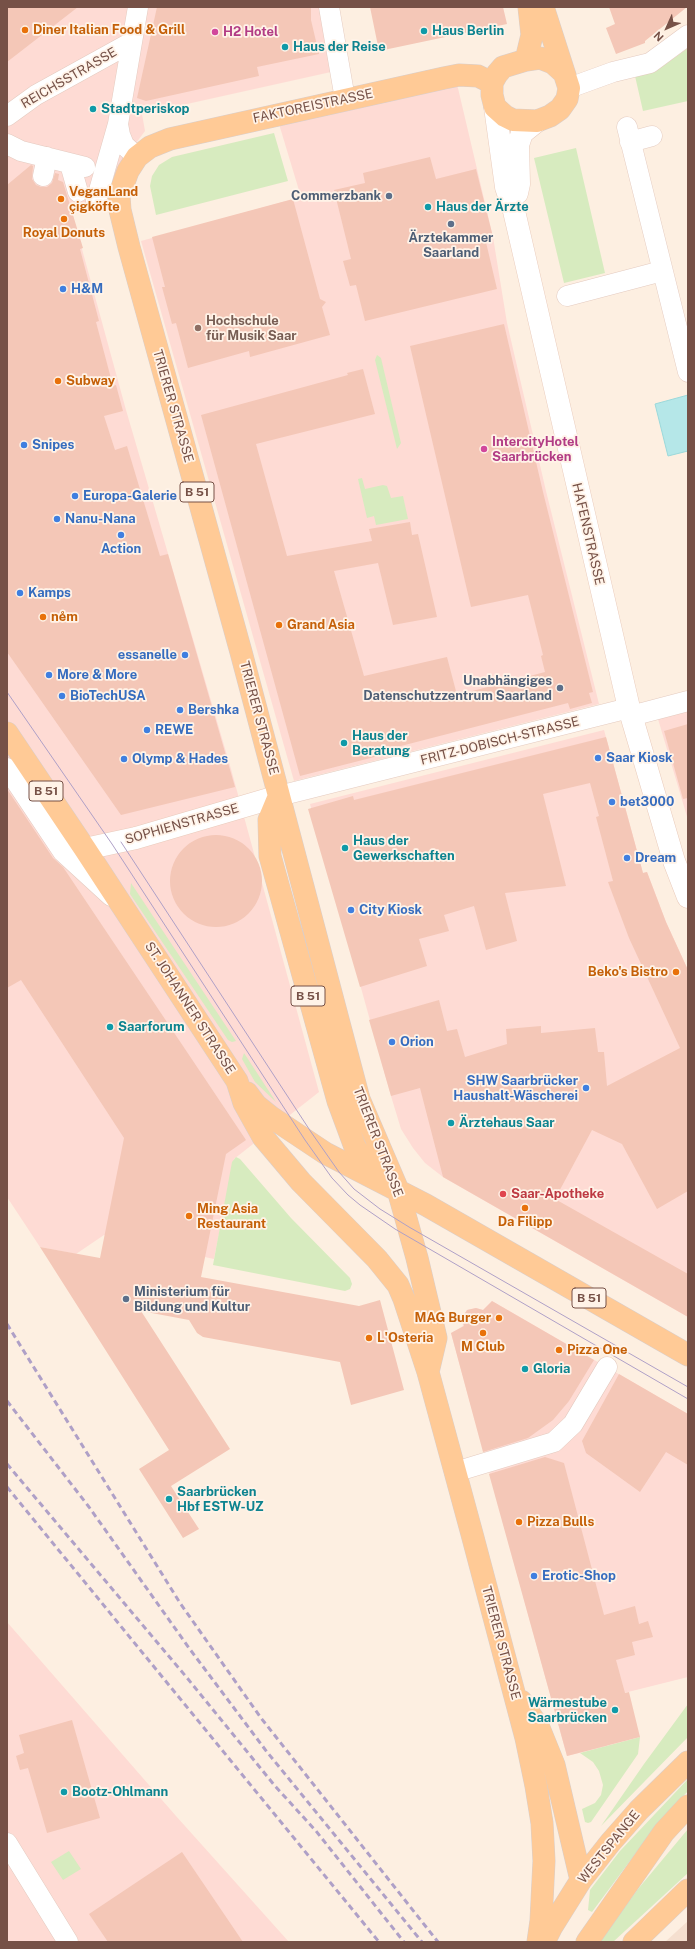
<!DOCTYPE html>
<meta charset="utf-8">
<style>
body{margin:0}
#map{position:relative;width:695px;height:1949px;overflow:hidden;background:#fdefe1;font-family:"Public Sans",sans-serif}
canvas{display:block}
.frame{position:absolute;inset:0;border:8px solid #765147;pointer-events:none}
.north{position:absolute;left:647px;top:8px;width:40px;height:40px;-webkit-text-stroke:3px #fff3e8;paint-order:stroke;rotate:225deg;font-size:11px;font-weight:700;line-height:16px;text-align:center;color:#765147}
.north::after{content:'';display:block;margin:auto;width:14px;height:18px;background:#765147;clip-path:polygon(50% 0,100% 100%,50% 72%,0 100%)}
</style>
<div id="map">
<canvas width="695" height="1949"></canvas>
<div class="frame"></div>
<div class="north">N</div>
</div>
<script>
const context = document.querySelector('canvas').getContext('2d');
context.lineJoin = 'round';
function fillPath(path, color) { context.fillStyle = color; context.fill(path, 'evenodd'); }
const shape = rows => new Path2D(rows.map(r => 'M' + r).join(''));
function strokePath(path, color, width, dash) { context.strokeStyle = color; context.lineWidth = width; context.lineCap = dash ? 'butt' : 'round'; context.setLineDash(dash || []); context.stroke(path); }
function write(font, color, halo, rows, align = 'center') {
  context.font = font + ' "Public Sans",sans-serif'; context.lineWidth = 3.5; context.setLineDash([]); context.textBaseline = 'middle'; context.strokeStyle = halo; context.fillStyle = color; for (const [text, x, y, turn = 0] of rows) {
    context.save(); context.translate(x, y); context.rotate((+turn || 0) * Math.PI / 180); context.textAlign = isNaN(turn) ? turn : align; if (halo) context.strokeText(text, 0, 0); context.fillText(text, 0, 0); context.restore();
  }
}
fillPath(shape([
 [688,1921,688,1942,665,1942]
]), '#f5dfcf');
fillPath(shape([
 [7,7,321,7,331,72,142,114,145,131,119,166,111,186,109,197,71,209,126,410,231,769,319,1092,234,1159,214,1259,104,1235,76,1254,40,1247,7,1197],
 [457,84,493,237,507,323,546,491,599,704,294,781,141,241,301,197,279,124],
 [688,710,688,820,658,719],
 [604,730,643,873,647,872,666,922,688,970,688,1317,443,1177,425,1163,413,1148,401,1129,391,1096,310,804],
 [492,1301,688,1414,688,1677,624,1693,607,1746,567,1756,451,1333,463,1326,462,1318,467,1310,476,1308,483,1310],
 [7,1622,176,1816,289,1942,7,1942]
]), '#fedbd4');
fillPath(shape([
 [688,48,688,101,643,111,635,76,660,68],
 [274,133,288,181,156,215,150,186,152,176,159,165,172,157],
 [576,148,605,273,564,283,534,158],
 [377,355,381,358,401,443,397,449,375,360],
 [362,478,365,489,383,485,387,486,391,498,403,496,408,519,376,525,374,516,367,518,358,479],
 [131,883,236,1041,232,1042,228,1040,130,894],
 [244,1053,276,1102,255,1082,242,1059],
 [236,1157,240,1159,291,1218,350,1278,352,1284,350,1289,345,1291,213,1265,232,1162],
 [688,1704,688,1737,601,1826,644,1764],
 [640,1737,638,1754,591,1822,588,1823,585,1822,582,1809,595,1803,601,1795,603,1785,599,1771,593,1762,580,1753],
 [688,1779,688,1791,656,1826,592,1912,588,1910,590,1890,620,1851],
 [688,1829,688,1873,613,1942,599,1942,638,1889],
 [69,1851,81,1869,63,1880,51,1862]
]), '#d7ebbf');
const water = shape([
 [688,395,688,451,668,456,655,404,688,395]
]);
fillPath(water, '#b5e7e8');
strokePath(water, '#9bd8da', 1);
fillPath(shape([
 [7,7,78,7,7,62],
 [157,7,311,7,311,20,319,54,257,67,259,76,146,101,137,98],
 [370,7,503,7,507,24,379,51],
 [609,7,687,7,645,41,645,43,616,54,606,28,615,24],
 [430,157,436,179,476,169,493,237,485,238,497,289,365,321,356,285,350,286,343,261,351,259,334,190,365,183,363,173],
 [31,165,33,166,32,179,36,185,41,187,47,187,52,183,55,173,59,174,58,180,63,182,83,248,80,249,99,321,96,322,113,386,116,385,123,411,104,416,115,450,127,446,160,556,168,554,235,787,121,815,7,652,7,185],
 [293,199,320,299,326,302,322,307,330,335,250,357,249,351,188,368,176,323,172,324,162,287,165,287,152,237],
 [504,324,543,492,593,692,589,693,592,703,570,709,568,703,525,714,397,747,398,751,300,776,201,415,348,375,347,373,363,369,375,414,256,444,287,556,372,541,369,529,410,522,412,535,418,534,437,617,393,625,378,563,334,571,364,676,447,657,457,695,545,672,541,656,543,655,528,595,471,607,410,346],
 [688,724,688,798,683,799,664,731],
 [606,737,643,873,647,872,666,922,688,970,688,1191,657,1209,622,1144,592,1130,555,1199,688,1274,688,1317,443,1177,420,1088,391,1096,369,1020,439,1000,447,1031,457,1029,465,1057,507,1044,506,1029,541,1026,541,1033,595,1028,598,1052,604,1052,607,1086,680,1048,629,938,608,882,613,881,596,817,599,816,590,783,543,794,566,886,505,893,517,941,486,950,474,906,444,915,449,931,419,939,427,966,360,987,308,809,353,796,354,800],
 [7,789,53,858,63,867,246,1140,226,1154,201,1277,359,1306,380,1300,404,1390,351,1405,340,1362,203,1337,197,1333,189,1320,141,1311,230,1449,171,1486,199,1529,183,1538,139,1469,169,1450,40,1247,100,1258,124,1138,21,980,7,988],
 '170 881a46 46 0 1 1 92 0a46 46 0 1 1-92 0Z',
 [492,1301,594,1360,569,1401,553,1420,528,1438,483,1452,451,1333,464,1326,462,1318,467,1310,476,1308,483,1310],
 [619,1374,688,1414,688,1465,666,1452,640,1492,586,1453,582,1441],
 [545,1457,564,1463,604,1615,635,1606,639,1624,648,1621,653,1637,632,1642,635,1655,616,1660,625,1693,629,1692,640,1737,567,1756,489,1474],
 [72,1720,100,1818,47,1833,28,1768,20,1770,16,1756,24,1753,19,1735],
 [182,1852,243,1942,108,1942,89,1914]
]), '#f4c7b7');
const street = shape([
 [329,7,345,99],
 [569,88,613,72,650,63,688,35],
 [7,116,36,95,132,42],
 [627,127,688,372],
 [630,142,652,136],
 [7,144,21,151,85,167],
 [137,157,124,145,120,135,118,124,138,7],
 [70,164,78,192],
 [43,176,47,157],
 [96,201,118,124],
 [567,296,662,271],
 [631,716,688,701],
 [7,768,63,852,111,896],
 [279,796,629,708],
 [455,1472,554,1442,573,1424,607,1367],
 [7,1843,68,1942]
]);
const secondary = shape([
 [495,107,506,187,514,211,629,708,674,861,688,897],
 [517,193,519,184,518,145,522,133,537,121],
 [85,849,136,838,279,796]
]);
const primary = shape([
 [543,7,569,88,567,99,560,109,550,116,537,121,513,120,505,116,495,107,492,95,492,83,497,74,503,67,526,60,540,58,553,63,564,73],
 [526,60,532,35,529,7],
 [7,733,85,849,237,1081,244,1103,263,1137,301,1182,377,1259,398,1285,404,1299,428,1372,472,1534,526,1738,536,1786,542,1823,544,1861,541,1921,538,1942],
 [279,796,269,820,270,856,338,1101,355,1147,363,1160,378,1177],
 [247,1093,256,1105,271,1117,325,1153,426,1205,688,1355],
 [428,1372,436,1338,417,1258,398,1190,359,1099,241,652,129,247,120,210,119,196,128,171,137,157,150,147,170,139,444,78,459,75,478,76,492,83],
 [521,1701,539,1728,554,1765,581,1880],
 [544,1942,551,1928,581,1880,610,1843,639,1810,688,1762],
 [587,1942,664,1832,688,1806],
 [634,1942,688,1890]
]);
strokePath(street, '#e4cbc0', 21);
strokePath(secondary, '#e9cbbc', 23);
strokePath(primary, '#d9cecb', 23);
strokePath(street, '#fff', 20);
strokePath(secondary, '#fff', 22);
strokePath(primary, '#ffca96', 22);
strokePath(shape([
 [7,692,112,844,305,1140,332,1178,348,1195,360,1205,395,1229,688,1399],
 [121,842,311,1132,339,1172,354,1189,380,1209,409,1227,688,1387]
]), '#afa0c7', 1);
strokePath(shape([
 [7,1324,180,1603,261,1718,438,1942],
 [7,1401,89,1507,189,1648,267,1752,422,1942],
 [7,1464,188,1679,275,1786,316,1831,404,1942],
 [7,1487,379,1942]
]), '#afa0c7', 3, [6, 4]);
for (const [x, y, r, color] of [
 [25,30,4,"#e8710a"],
 [424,31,4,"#0f9aa8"],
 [215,32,4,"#d1479c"],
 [285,47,4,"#0f9aa8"],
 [93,109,4,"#0f9aa8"],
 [389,196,4,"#5c6f8a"],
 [61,199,4,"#e8710a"],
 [428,207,4,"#0f9aa8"],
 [64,219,4,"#e8710a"],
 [451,224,4,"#5c6f8a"],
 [63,289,4,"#3f7fe0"],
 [198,328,4,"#8d6e63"],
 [58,381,4,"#e8710a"],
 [24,445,4,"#3f7fe0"],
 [484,449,4,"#d1479c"],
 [75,496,4,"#3f7fe0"],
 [57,519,4,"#3f7fe0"],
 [121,535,4,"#3f7fe0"],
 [20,593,4,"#3f7fe0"],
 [43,617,4,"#e8710a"],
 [279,625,4,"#e8710a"],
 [185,655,4,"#3f7fe0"],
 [49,675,4,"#3f7fe0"],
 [560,688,4,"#5c6f8a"],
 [62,696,4,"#3f7fe0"],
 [180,710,4,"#3f7fe0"],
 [147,730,4,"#3f7fe0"],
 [344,743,4,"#0f9aa8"],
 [598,758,4,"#3f7fe0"],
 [124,759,4,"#3f7fe0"],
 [612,802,4,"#3f7fe0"],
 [345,848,4,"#0f9aa8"],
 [627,858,4,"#3f7fe0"],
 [351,910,4,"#3f7fe0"],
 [676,972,4,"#e8710a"],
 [110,1027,4,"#0f9aa8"],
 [392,1042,4,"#3f7fe0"],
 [586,1088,4,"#3f7fe0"],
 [451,1123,4,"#0f9aa8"],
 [503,1194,4,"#e0444e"],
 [525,1208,4,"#e8710a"],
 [189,1216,4,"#e8710a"],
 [126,1299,4,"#5c6f8a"],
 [499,1318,4,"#e8710a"],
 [483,1333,4,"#e8710a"],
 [369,1338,4,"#e8710a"],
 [559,1350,4,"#e8710a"],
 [525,1369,4,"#0f9aa8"],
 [169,1499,4,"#0f9aa8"],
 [519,1522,4,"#e8710a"],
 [534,1576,4,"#3f7fe0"],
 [615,1710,4,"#0f9aa8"],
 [64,1792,4,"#0f9aa8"]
]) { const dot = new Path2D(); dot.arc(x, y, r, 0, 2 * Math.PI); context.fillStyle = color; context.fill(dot); strokePath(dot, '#fff3e8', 1.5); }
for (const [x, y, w] of [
 [197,492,34],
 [46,791,34],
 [308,996,34],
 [589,1298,34]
]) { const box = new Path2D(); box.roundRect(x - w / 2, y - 10, w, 20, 3); context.fillStyle = '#fff3e8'; context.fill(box); strokePath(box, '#765147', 1); }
write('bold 12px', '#765147', null, [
 ["B 51",197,492],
 ["B 51",46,791],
 ["B 51",308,996],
 ["B 51",589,1298]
]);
write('bold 13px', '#c56008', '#fff3e8', [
 ["Diner Italian Food & Grill",33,30],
 ["VeganLand",69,192],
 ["çigköfte",69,207],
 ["Royal Donuts",64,233,"center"],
 ["Subway",66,381],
 ["ne̊m",51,617],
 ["Grand Asia",287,625],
 ["Beko's Bistro",668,972,"right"],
 ["Ming Asia",197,1209],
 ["Restaurant",197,1224],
 ["Da Filipp",525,1222,"center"],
 ["MAG Burger",491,1318,"right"],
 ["L'Osteria",377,1338],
 ["M Club",483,1347,"center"],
 ["Pizza One",567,1350],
 ["Pizza Bulls",527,1522]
], 'left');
write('bold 13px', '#0d838f', '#fff3e8', [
 ["Haus Berlin",432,31],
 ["Haus der Reise",293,47],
 ["Stadtperiskop",101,109],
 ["Haus der Ärzte",436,207],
 ["Haus der",352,736],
 ["Beratung",352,751],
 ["Haus der",353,841],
 ["Gewerkschaften",353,856],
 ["Saarforum",118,1027],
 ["Ärztehaus Saar",459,1123],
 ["Gloria",533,1369],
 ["Saarbrücken",177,1492],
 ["Hbf ESTW-UZ",177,1507],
 ["Wärmestube",607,1703,"right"],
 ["Saarbrücken",607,1718,"right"],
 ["Bootz-Ohlmann",72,1792]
], 'left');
write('bold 13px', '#b23c85', '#fff3e8', [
 ["H2 Hotel",223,32],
 ["IntercityHotel",492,442],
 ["Saarbrücken",492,457]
], 'left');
write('13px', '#765147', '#fff3e8', [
 ["REICHSSTRASSE",69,78,-30],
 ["FAKTOREISTRASSE",313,106,-12],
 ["TRIERER STRASSE",173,406,74],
 ["HAFENSTRASSE",588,534,77],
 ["TRIERER STRASSE",259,718,75],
 ["FRITZ-DOBISCH-STRASSE",500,741,-14],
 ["SOPHIENSTRASSE",182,824,-16],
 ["ST. JOHANNER STRASSE",190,1008,57],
 ["TRIERER STRASSE",378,1142,69],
 ["TRIERER STRASSE",501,1643,75],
 ["WESTSPANGE",609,1847,-51]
]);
write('bold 13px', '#4e5e75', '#fff3e8', [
 ["Commerzbank",381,196],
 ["Ärztekammer",451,238,"center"],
 ["Saarland",451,253,"center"],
 ["Unabhängiges",552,681],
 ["Datenschutzzentrum Saarland",552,696],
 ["Ministerium für",134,1292,"left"],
 ["Bildung und Kultur",134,1307,"left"]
], 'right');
write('bold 13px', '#366cbe', '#fff3e8', [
 ["H&M",71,289],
 ["Snipes",32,445],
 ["Europa-Galerie",83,496],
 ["Nanu-Nana",65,519],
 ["Action",121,549,"center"],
 ["Kamps",28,593],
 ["essanelle",177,655,"right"],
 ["More & More",57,675],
 ["BioTechUSA",70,696],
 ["Bershka",188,710],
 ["REWE",155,730],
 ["Saar Kiosk",606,758],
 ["Olymp & Hades",132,759],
 ["bet3000",620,802],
 ["Dream",635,858],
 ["City Kiosk",359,910],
 ["Orion",400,1042],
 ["SHW Saarbrücker",578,1081,"right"],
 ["Haushalt-Wäscherei",578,1096,"right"],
 ["Erotic-Shop",542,1576]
], 'left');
write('bold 13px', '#785e54', '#fff3e8', [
 ["Hochschule",206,321],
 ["für Musik Saar",206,336]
], 'left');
write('bold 13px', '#be3a42', '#fff3e8', [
 ["Saar-Apotheke",511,1194]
], 'left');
</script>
